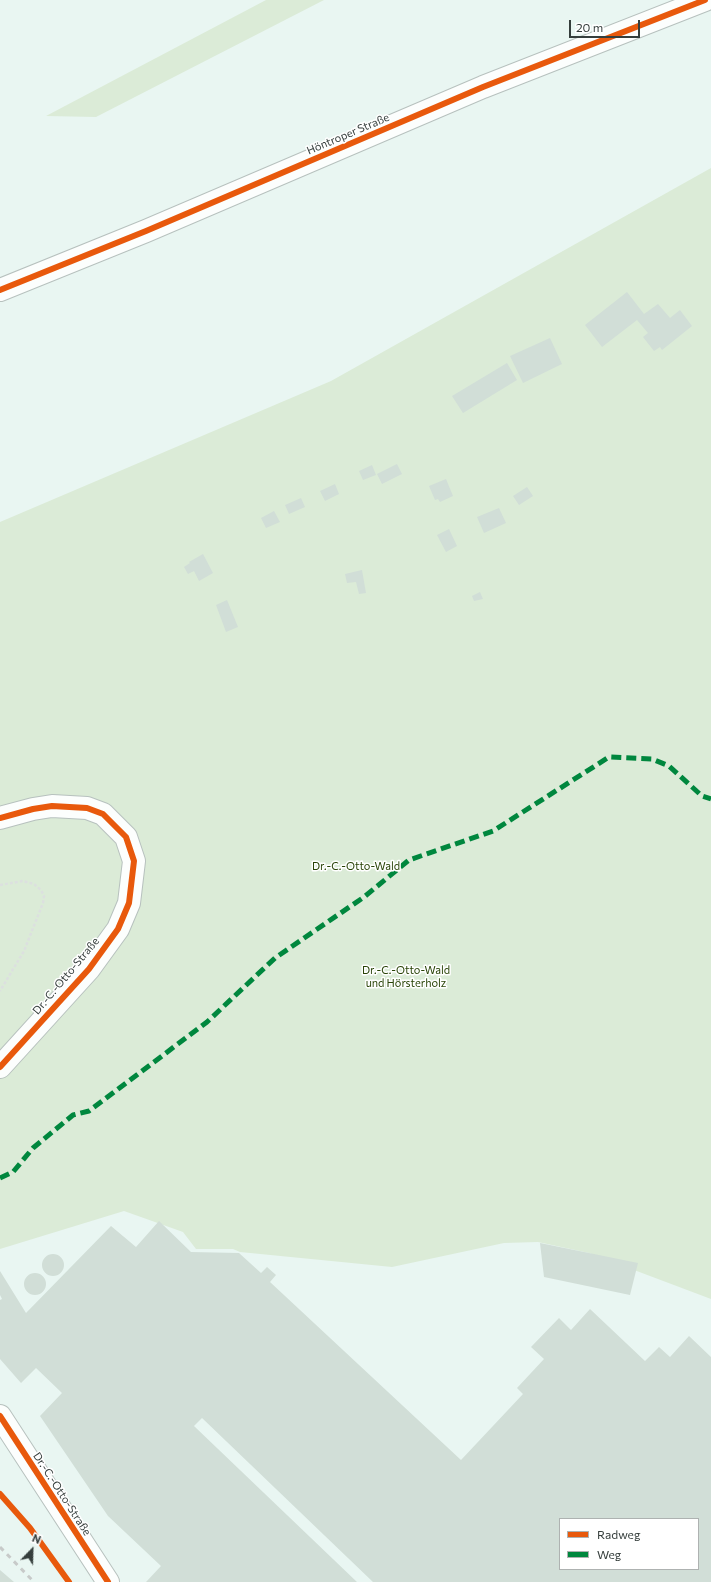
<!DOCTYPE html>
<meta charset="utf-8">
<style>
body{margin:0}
#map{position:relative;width:711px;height:1582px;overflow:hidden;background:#e9f6f2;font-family:Commissioner,sans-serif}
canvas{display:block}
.legend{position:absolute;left:559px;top:1518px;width:140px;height:52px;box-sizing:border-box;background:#fff;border:1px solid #aeb2b1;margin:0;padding:5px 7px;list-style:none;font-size:12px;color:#353e3c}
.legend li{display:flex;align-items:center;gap:8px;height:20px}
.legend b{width:20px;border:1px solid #aeb2b1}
.north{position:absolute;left:12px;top:1530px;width:40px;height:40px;-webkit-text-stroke:3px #fff;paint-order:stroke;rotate:23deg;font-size:11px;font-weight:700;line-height:16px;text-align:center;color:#353e3c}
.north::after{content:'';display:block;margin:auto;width:14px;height:18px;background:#353e3c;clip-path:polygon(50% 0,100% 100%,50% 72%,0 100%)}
.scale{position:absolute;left:569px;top:20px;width:71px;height:18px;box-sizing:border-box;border:2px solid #353e3c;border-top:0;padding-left:5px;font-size:12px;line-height:14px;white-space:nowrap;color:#353e3c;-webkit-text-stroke:3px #fff;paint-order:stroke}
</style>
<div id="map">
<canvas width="711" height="1582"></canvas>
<ul class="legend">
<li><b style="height:5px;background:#e8590c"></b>Radweg</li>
<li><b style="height:5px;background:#00873e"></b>Weg</li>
</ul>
<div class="north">N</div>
<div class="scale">20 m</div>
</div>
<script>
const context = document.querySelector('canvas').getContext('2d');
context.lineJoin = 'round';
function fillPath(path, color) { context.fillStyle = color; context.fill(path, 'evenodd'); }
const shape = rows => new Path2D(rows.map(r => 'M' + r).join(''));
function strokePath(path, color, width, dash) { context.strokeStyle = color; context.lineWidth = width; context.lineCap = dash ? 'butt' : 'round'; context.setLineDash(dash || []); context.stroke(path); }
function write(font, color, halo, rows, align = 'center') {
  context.font = font + ' Commissioner,sans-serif'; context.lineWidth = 3; context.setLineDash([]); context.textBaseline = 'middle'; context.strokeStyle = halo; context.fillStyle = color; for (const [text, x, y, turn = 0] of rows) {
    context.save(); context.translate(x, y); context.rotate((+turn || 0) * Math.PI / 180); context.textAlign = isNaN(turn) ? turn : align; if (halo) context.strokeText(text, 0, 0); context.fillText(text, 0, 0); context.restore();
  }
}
fillPath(shape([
 [266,0,324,0,96,117,46,116],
 [711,168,711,1299,589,1253,538,1242,504,1243,392,1267,240,1252,233,1249,196,1249,183,1232,124,1211,0,1249,0,522,331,381]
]), '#dbebd7');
fillPath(shape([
 [627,292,644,314,658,304,670,318,680,310,692,326,662,350,660,347,654,351,643,337,648,333,637,320,602,347,585,325],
 [550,338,562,364,523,383,510,356],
 [507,363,517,380,463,413,452,396],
 [397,464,402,474,382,484,377,474],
 [372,465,376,475,363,480,359,471],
 [446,479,453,496,440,502,438,499,435,500,429,486],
 [335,484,339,494,325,501,320,491],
 [527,487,533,496,519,505,513,496],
 [301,498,305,507,289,514,285,505],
 [499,508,506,523,484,533,477,517],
 [274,511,280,522,266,528,261,518],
 [449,529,457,546,446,552,437,535],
 [203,554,213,573,199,581,194,571,188,574,184,567,190,563,189,562],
 [362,570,366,593,359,594,356,582,347,583,345,574],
 [480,592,483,599,474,601,472,596],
 [227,600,238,627,226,632,216,605],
 [159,1221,191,1252,239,1253,261,1273,267,1267,276,1275,270,1282,461,1460,523,1394,517,1388,544,1359,531,1347,559,1318,571,1330,590,1309,645,1361,659,1347,670,1357,689,1336,711,1357,711,1582,373,1582,202,1418,194,1426,357,1582,146,1582,161,1566,108,1516,40,1416,62,1393,36,1368,21,1383,0,1359,0,1300,2,1299,0,1295,0,1271,26,1313,111,1226,136,1247],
 [560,1519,698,1519,698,1569,560,1569],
 [540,1243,638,1263,630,1295,544,1277],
 '42 1265a11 11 0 1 1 22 0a11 11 0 1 1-22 0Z',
 '24 1284a11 11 0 1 1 22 0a11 11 0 1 1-22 0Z',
 [0,1570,14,1582,0,1582]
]), '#d1ded7');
const tertiary = shape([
 [0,290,146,231,483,87,705,0],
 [0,818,33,809,52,806,87,808,103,814,126,837,134,861,129,903,118,929,89,969,0,1067],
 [0,1416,108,1582]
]);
strokePath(tertiary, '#b7c1be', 24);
strokePath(shape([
 [0,885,23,881,34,884,41,890,44,896,43,903,24,951,0,991]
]), '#dce0df', 2.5, [3, 2]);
strokePath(tertiary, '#fcfefd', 22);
strokePath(shape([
 [0,1547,34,1582]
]), '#c7cac9', 3, [5, 5]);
strokePath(shape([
 [0,1178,13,1172,33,1148,73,1115,89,1111,207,1022,275,958,364,897,409,860,493,831,609,757,652,759,669,766,702,796,711,799]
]), '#00873e', 5, [10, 5]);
strokePath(shape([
 [0,290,146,231,483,87,705,0],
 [0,818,33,809,52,806,87,808,103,814,126,837,134,861,129,903,118,929,89,969,0,1067],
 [0,1416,108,1582],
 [0,1494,30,1528,69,1582]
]), '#e8590c', 6);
write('11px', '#353e3c', '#fff', [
 ["Höntroper Straße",348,134,-23],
 ["Dr.-C.-Otto-Straße",66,976,-50],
 ["Dr.-C.-Otto-Straße",62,1494,57]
]);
write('11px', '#284306', '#fff', [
 ["Dr.-C.-Otto-Wald",356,866],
 ["Dr.-C.-Otto-Wald",406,970],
 ["und Hörsterholz",406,983]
]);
</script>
